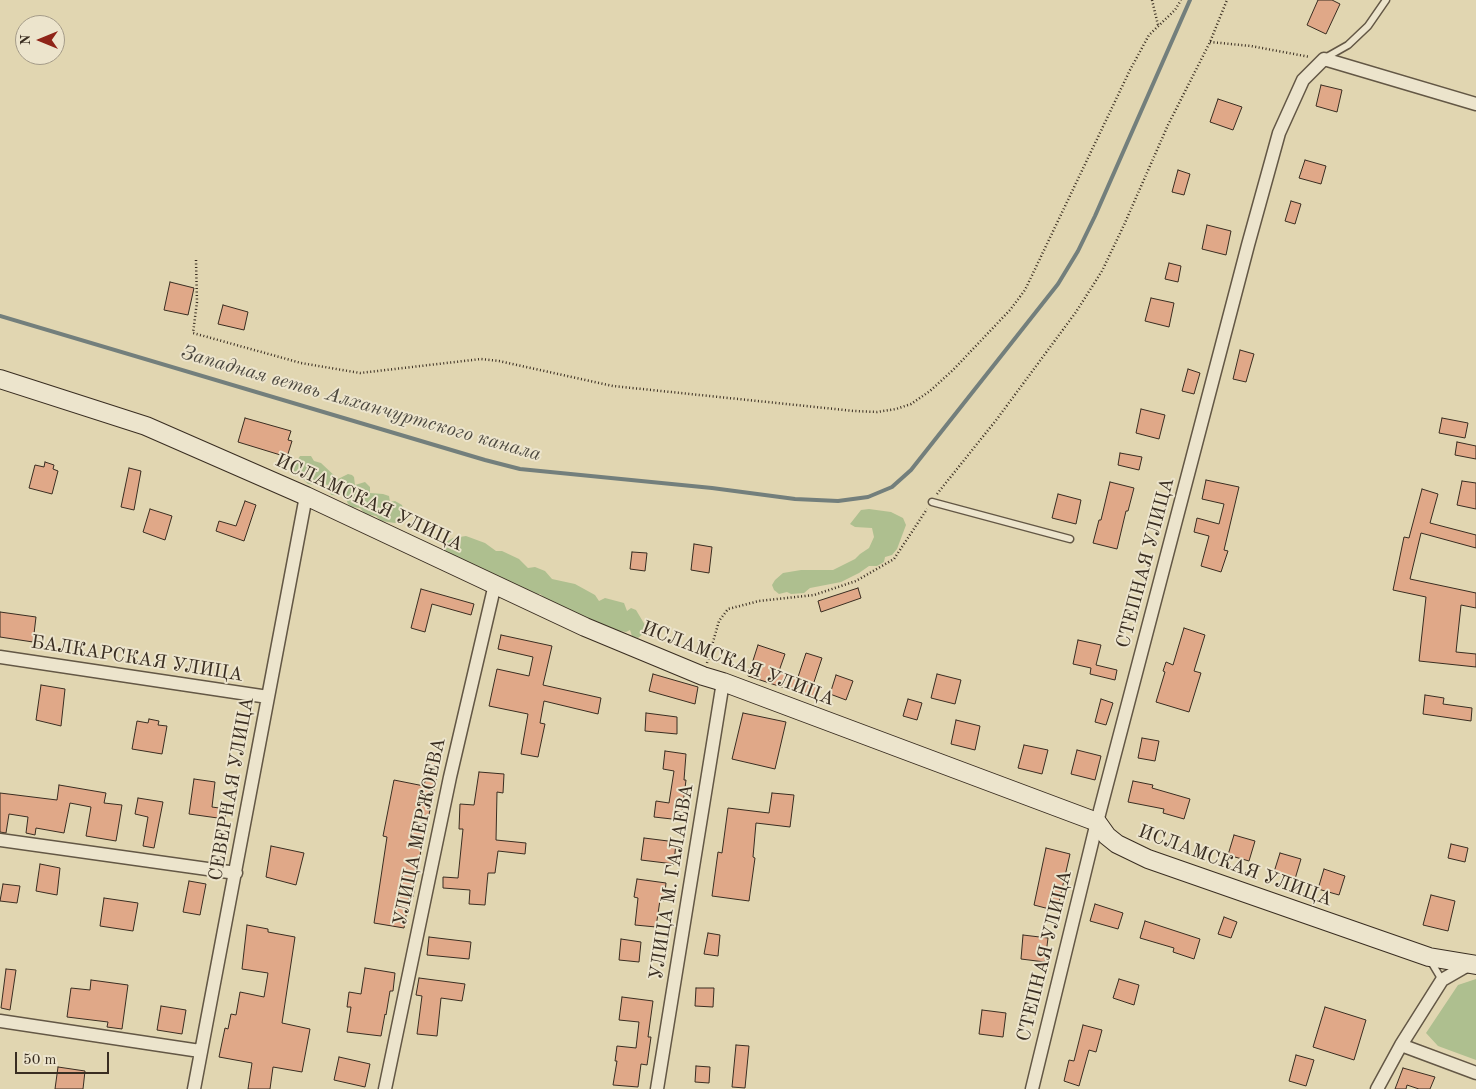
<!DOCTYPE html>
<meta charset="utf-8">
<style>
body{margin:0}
#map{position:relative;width:1476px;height:1089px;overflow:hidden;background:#e1d6b1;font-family:"Old Standard TT",serif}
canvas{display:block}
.north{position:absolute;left:15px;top:15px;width:50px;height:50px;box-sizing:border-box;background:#ece4cc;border:1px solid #a49b88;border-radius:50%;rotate:270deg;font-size:14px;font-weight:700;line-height:20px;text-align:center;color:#392d21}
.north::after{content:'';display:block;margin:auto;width:18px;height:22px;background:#8f2418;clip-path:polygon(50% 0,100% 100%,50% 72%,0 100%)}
.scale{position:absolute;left:15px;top:1052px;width:94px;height:22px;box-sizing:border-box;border:2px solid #392d21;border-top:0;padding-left:6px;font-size:15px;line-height:18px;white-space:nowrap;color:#392d21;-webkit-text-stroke:4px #ece4cc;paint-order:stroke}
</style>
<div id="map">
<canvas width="1476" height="1089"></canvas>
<div class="north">N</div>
<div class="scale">50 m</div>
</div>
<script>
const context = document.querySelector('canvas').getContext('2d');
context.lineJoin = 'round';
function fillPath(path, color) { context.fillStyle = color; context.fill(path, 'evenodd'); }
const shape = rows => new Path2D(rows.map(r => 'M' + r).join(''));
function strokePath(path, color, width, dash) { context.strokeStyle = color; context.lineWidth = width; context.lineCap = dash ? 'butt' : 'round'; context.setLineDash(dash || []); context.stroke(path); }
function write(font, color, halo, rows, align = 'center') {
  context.font = font + ' "Old Standard TT",serif'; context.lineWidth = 4; context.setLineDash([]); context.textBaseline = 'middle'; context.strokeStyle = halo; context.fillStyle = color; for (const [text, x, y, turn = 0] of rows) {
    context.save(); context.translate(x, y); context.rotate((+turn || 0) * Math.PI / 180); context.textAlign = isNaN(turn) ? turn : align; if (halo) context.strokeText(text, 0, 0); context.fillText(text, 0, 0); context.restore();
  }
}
fillPath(shape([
 [300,456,311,456,314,461,321,463,338,479,348,474,352,475,354,477,355,485,365,482,370,487,370,493,383,494,389,496,390,502,395,501,402,505,404,513,402,519,395,523,381,521,376,516,365,514,360,508,352,507,348,504,345,496,331,495,328,485,322,484,317,485,308,484,303,479,303,474,297,475,294,472,293,467],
 [869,509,891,512,903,518,906,525,897,549,892,555,885,557,884,562,877,566,869,566,859,573,841,582,810,588,804,593,791,594,787,592,779,594,774,590,772,585,775,580,783,573,801,570,833,570,855,559,860,554,869,548,874,537,872,528,855,527,850,524,861,510],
 [466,536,485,543,496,551,502,551,519,559,528,568,535,567,545,571,552,579,575,584,595,595,599,601,605,598,624,603,627,611,631,608,636,610,645,625,644,633,638,638,632,636,630,630,626,632,619,631,558,608,540,594,534,594,447,557,443,549,446,542,453,538],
 [1476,979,1476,1060,1438,1046,1426,1033,1458,985]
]), '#aebf8f');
strokePath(shape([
 [0,316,485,460,520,469,712,488,795,499,838,501,868,497,892,487,911,470,1058,284,1078,251,1095,216,1190,0]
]), '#737f7c', 4);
const building = shape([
 [1318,0,1332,0,1340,4,1326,34,1307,25,1318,0],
 [1321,85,1342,90,1337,112,1316,106,1321,85],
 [1218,99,1242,107,1233,130,1210,122,1218,99],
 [1305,160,1326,166,1321,184,1299,178,1305,160],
 [1178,170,1190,174,1184,195,1172,192,1178,170],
 [1291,201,1301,204,1295,224,1285,221,1291,201],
 [1207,225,1231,231,1226,255,1202,249,1207,225],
 [1169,263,1181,266,1178,282,1165,279,1169,263],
 [170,282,194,288,188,315,164,310,170,282],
 [1151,298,1174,303,1169,327,1145,321,1151,298],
 [223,305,248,312,244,330,218,324,223,305],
 [1240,350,1254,354,1246,382,1233,379,1240,350],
 [1188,369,1200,373,1194,394,1182,391,1188,369],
 [1141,409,1165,415,1159,439,1136,433,1141,409],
 [245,418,291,431,288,440,292,441,287,457,238,442,245,418],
 [1442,418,1468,423,1465,438,1439,433,1442,418],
 [1457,442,1476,446,1476,459,1455,455,1457,442],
 [1120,453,1142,457,1139,470,1118,465,1120,453],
 [45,462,54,465,53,469,58,471,52,494,29,488,35,465,44,467,45,462],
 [129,468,141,471,134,510,121,507,129,468],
 [1206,480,1239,487,1224,550,1228,551,1221,572,1201,566,1209,536,1194,532,1197,518,1219,524,1224,504,1202,499,1206,480],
 [1462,481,1476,483,1476,509,1457,505,1462,481],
 [1110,482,1134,488,1128,511,1126,511,1117,549,1093,543,1099,520,1101,520,1110,482],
 [1422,489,1438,494,1430,523,1476,535,1476,548,1421,533,1410,579,1476,593,1476,608,1461,605,1456,652,1476,654,1476,667,1419,661,1426,597,1393,590,1404,537,1409,538,1422,489],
 [1058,494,1081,500,1076,524,1052,518,1058,494],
 [245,501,256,505,244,541,216,531,219,521,236,526,245,501],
 [150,509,172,516,165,540,143,532,150,509],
 [694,544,712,547,709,573,691,570,694,544],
 [632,552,647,553,645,571,630,569,632,552],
 [858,588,861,598,821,612,818,601,858,588],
 [421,589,474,604,471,615,432,604,425,632,411,628,421,589],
 [0,612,36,617,33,642,0,637,0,612],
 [1184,628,1205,635,1194,671,1201,673,1189,712,1156,702,1165,672,1163,671,1166,662,1173,665,1184,628],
 [501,635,552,646,543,685,601,698,598,714,544,701,540,723,545,724,538,757,521,754,528,714,489,706,497,669,529,676,533,657,498,649,501,635],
 [1078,640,1101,645,1096,665,1117,670,1115,680,1090,674,1091,668,1073,664,1078,640],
 [758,645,785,654,779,671,798,677,806,653,822,658,813,685,819,687,815,698,748,676,758,645],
 [653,674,698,687,695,704,649,691,653,674],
 [937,674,961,680,955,704,931,698,937,674],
 [836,675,853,681,846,700,830,694,836,675],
 [41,685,65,689,61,726,36,720,41,685],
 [1425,695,1444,698,1443,704,1472,708,1471,721,1423,714,1425,695],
 [908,699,922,703,917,720,903,716,908,699],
 [1101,699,1113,703,1106,725,1095,722,1101,699],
 [646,713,677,717,677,734,645,731,646,713],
 [743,713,786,722,775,769,732,759,743,713],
 [149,719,159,721,158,725,167,726,162,754,132,749,137,721,148,723,149,719],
 [956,720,980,726,975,750,951,744,956,720],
 [1142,738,1159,741,1155,761,1138,758,1142,738],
 [1024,745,1048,750,1042,774,1018,768,1024,745],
 [1077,750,1101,756,1095,780,1071,774,1077,750],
 [665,751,686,754,684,780,686,780,681,820,654,817,656,801,669,803,674,771,663,769,665,751],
 [430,757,440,759,423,845,422,844,413,897,409,897,404,928,374,923,387,837,383,836,394,780,424,786,430,757],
 [479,772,504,774,503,793,497,792,496,840,526,843,525,854,498,851,495,873,488,873,485,905,469,904,470,890,443,888,443,877,458,878,463,829,459,829,460,804,474,805,479,772],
 [194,779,215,782,212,807,226,809,225,819,189,814,194,779],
 [1133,781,1153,785,1152,788,1190,799,1184,819,1163,813,1164,809,1128,802,1133,781],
 [59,785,106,793,104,803,122,805,116,841,86,836,91,807,70,803,64,833,36,828,35,835,26,833,28,817,9,814,6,833,0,832,0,793,57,800,59,785],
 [772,793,794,795,790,827,756,823,753,857,755,858,749,901,712,896,718,852,722,853,728,808,769,813,772,793],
 [138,798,163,802,154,848,143,846,148,817,135,814,138,798],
 [1234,835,1255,841,1249,861,1228,855,1234,835],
 [644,838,676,842,674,864,641,860,644,838],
 [1451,844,1468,848,1465,862,1448,858,1451,844],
 [271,846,304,853,296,885,266,877,271,846],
 [1046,848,1070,854,1057,911,1034,905,1046,848],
 [1280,853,1301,859,1295,879,1274,872,1280,853],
 [40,864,60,868,57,895,36,891,40,864],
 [1324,869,1345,876,1339,895,1318,889,1324,869],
 [637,879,666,883,664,901,660,900,656,927,635,925,638,898,634,897,637,879],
 [189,881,206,884,200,915,183,912,189,881],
 [3,884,20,886,17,903,0,901,3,884],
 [1431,895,1455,901,1448,931,1423,925,1431,895],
 [104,898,138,903,133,931,100,926,104,898],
 [1095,904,1123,913,1118,929,1090,921,1095,904],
 [1224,917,1237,922,1231,938,1218,934,1224,917],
 [1145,921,1200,939,1194,959,1173,952,1174,948,1140,938,1145,921],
 [247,925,268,929,268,932,295,937,282,1023,310,1029,302,1072,273,1067,270,1089,248,1089,252,1063,219,1057,225,1028,228,1029,231,1014,236,1015,240,992,264,997,268,973,242,969,247,925],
 [708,933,720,935,718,956,704,954,708,933],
 [1023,935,1048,938,1045,962,1021,959,1023,935],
 [429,937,471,942,469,959,427,955,429,937],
 [621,939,641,942,639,962,619,960,621,939],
 [365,968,395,973,393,991,390,991,386,1015,385,1014,381,1036,347,1032,351,1007,347,1007,349,992,361,994,365,968],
 [6,969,16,970,10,1010,1,1008,6,969],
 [419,978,465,984,462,1001,441,998,437,1036,417,1034,422,996,416,995,419,978],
 [1119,979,1139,985,1134,1005,1113,998,1119,979],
 [91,980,128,985,122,1029,107,1027,108,1022,67,1017,71,988,90,990,91,980],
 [696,988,714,988,713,1007,695,1006,696,988],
 [622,997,653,1001,648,1037,651,1037,647,1065,641,1064,638,1087,613,1085,617,1061,615,1061,617,1046,636,1048,639,1022,619,1020,622,997],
 [161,1006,186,1010,182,1034,157,1030,161,1006],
 [1325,1007,1366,1020,1354,1060,1313,1047,1325,1007],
 [982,1010,1006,1013,1003,1037,979,1034,982,1010],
 [1083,1025,1102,1030,1096,1052,1089,1050,1079,1086,1064,1081,1069,1060,1074,1061,1083,1025],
 [736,1045,749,1046,745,1088,732,1087,736,1045],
 [1296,1055,1314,1060,1306,1086,1289,1081,1296,1055],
 [339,1057,370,1064,365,1087,334,1080,339,1057],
 [696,1066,710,1067,709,1083,695,1082,696,1066],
 [58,1067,85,1071,83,1089,55,1089,58,1067],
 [1403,1068,1435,1077,1430,1089,1419,1089,1407,1085,1406,1089,1395,1089,1403,1068]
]);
fillPath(building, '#e0a888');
strokePath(building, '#392d21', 1);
const lane = shape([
 [1325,58,1348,45,1368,26,1386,0],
 [932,502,1070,539],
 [1430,960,1442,980]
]);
const street = shape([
 [0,657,268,697],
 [0,840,236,873],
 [0,1021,200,1051],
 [1401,1045,1476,1073],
 [194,1089,306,496],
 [385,1089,450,777,495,584],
 [657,1089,723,682],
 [1032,1089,1097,822,1248,245,1279,133,1303,80,1324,59,1476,104],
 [1377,1089,1401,1045,1442,980,1468,965]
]);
const secondary = shape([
 [0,379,146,426,306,496,585,627,703,676,723,682,1097,822,1107,836,1117,844,1148,859,1429,957,1476,965]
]);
strokePath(lane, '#635745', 9);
strokePath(street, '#635745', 15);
strokePath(secondary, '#392d21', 20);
strokePath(shape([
 [1152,0,1158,25],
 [1210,42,1251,46,1310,57],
 [196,260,197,302,193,333,301,363,360,373,481,359,499,361,613,386,854,411,877,412,896,409,911,404,930,391,953,370,1010,310,1025,290,1130,70,1149,35,1175,10,1181,0],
 [937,494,997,419,1076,312,1102,271,1124,225,1168,125,1210,42,1227,0],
 [707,663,719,621,728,609,759,601,814,595,856,581,894,559,927,509]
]), '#392d21', 2.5, [1, 2.5]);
strokePath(lane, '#ece4cc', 6);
strokePath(street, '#ece4cc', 12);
strokePath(secondary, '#ece4cc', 18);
write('19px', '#392d21', '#ece4cc', [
 ["ИСЛАМСКАЯ УЛИЦА",369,503,25],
 ["СТЕПНАЯ УЛИЦА",1146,563,-75],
 ["БАЛКАРСКАЯ УЛИЦА",137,659,9],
 ["ИСЛАМСКАЯ УЛИЦА",738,664,21],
 ["СЕВЕРНАЯ УЛИЦА",232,789,-80],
 ["УЛИЦА МЕРЖОЕВА",420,832,-78],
 ["ИСЛАМСКАЯ УЛИЦА",1235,866,20],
 ["УЛИЦА М. ГАЛАЕВА",672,882,-81],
 ["СТЕПНАЯ УЛИЦА",1045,956,-76]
]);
write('italic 20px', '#4c483f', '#ece4cc', [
 ["Западная ветвь Алханчуртского канала",361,404,16]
]);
</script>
